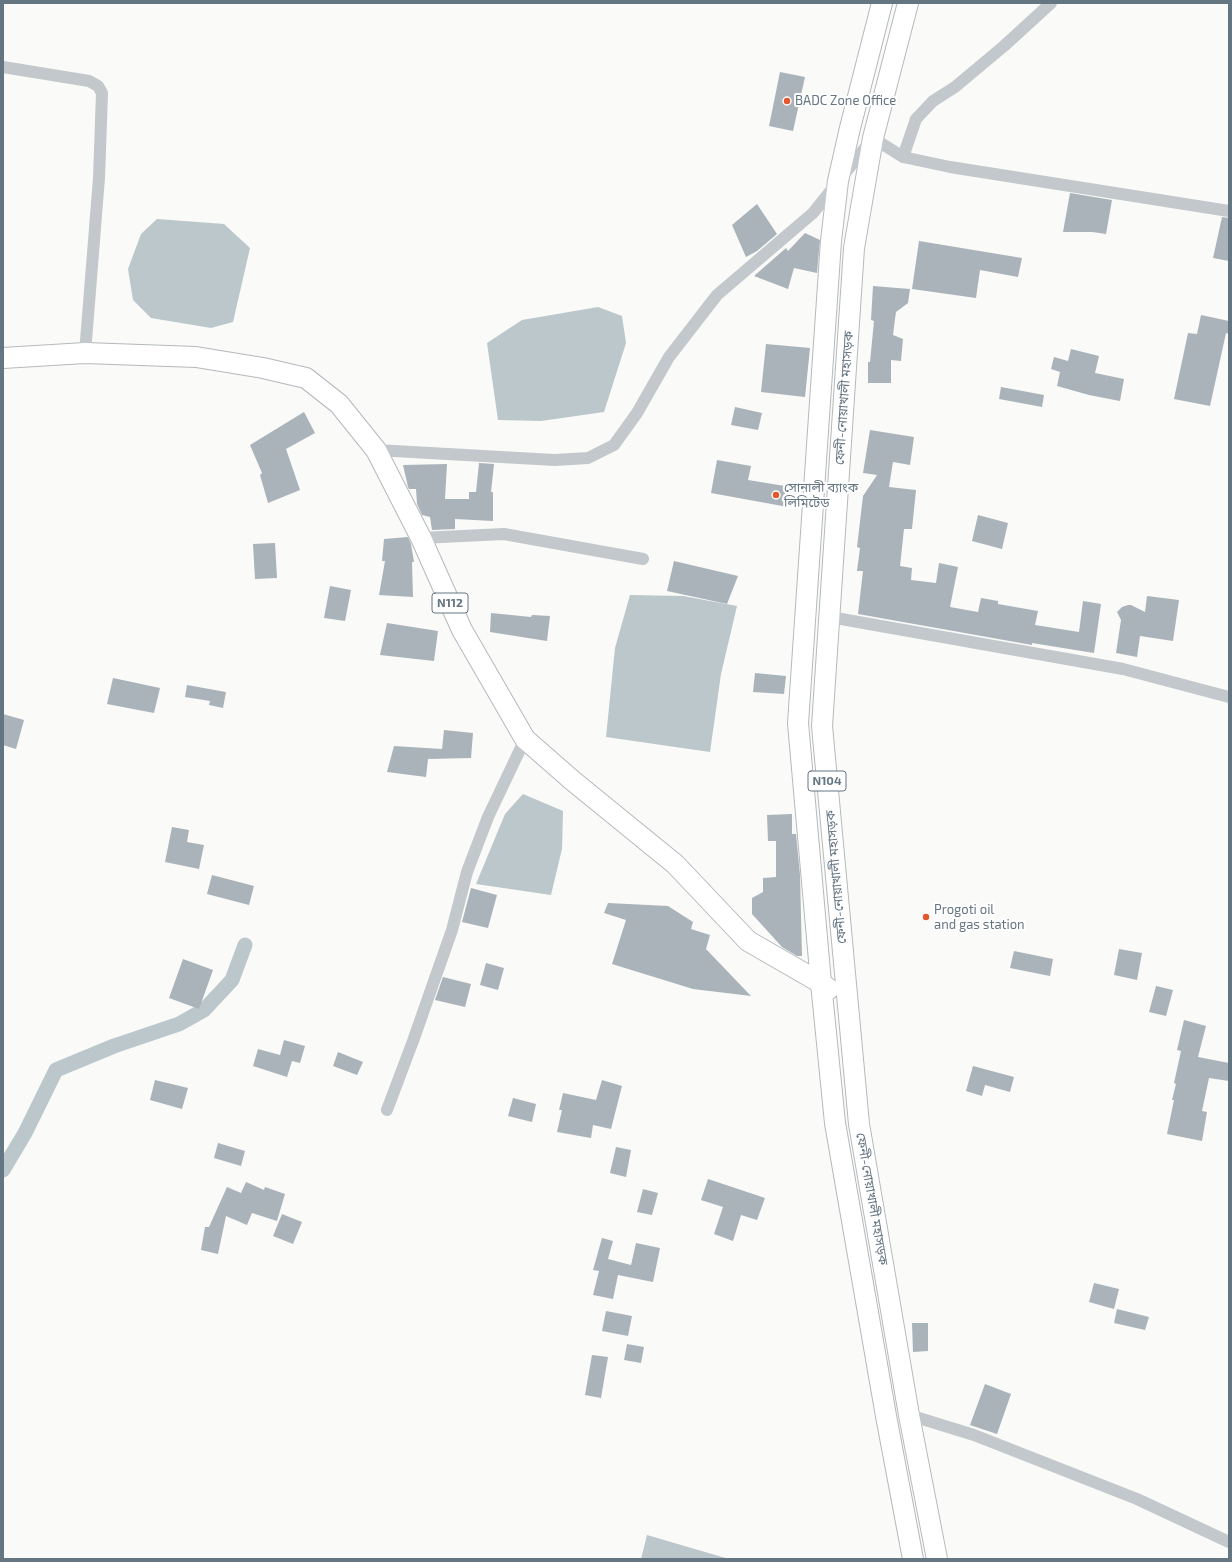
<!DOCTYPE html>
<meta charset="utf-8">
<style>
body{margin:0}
#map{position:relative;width:1232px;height:1562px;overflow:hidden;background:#fafaf8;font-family:"Exo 2",sans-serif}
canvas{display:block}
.frame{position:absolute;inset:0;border:4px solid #657683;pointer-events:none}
</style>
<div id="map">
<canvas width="1232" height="1562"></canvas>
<div class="frame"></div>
</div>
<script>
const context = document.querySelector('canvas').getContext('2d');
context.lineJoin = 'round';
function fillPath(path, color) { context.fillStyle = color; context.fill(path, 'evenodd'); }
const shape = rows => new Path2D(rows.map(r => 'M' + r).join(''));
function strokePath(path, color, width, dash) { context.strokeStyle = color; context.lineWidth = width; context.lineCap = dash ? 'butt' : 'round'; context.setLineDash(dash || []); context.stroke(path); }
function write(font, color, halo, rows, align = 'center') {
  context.font = font + ' "Exo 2","Noto Sans Bengali",sans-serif'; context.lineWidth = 4; context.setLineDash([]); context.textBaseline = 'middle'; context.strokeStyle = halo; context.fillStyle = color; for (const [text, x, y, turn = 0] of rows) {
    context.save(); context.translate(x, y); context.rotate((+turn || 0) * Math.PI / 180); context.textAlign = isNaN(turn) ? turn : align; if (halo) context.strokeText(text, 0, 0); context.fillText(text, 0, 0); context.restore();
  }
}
fillPath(shape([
 [157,219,224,224,250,248,233,322,211,328,151,318,133,300,128,269,141,234],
 [598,307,622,316,626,343,604,412,541,421,498,420,487,343,522,320],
 [630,595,683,596,737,606,721,674,710,752,606,737,615,648],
 [523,794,563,811,562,849,551,895,476,884,505,814],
 [647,1535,729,1559,641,1559]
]), '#bbc7cb');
strokePath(shape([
 [3,1170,25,1133,56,1070,114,1046,179,1024,204,1010,232,980,245,945]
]), '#bbc7cb', 15);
fillPath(shape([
 [780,72,805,77,793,131,769,126],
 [1070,193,1112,200,1106,234,1092,232,1063,232],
 [757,204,777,234,757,251,746,257,732,225],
 [1222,217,1229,218,1229,261,1213,258],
 [805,233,820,240,817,273,794,268,788,289,754,276,786,248,788,251],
 [919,241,1022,258,1018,277,980,270,976,298,912,289],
 [873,286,910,289,908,303,896,312,895,319,893,335,903,339,901,361,891,360,891,383,868,383,868,362,870,362,874,321,871,320],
 [1201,315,1229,321,1229,334,1226,333,1210,406,1174,399,1188,333,1197,334],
 [766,344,810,348,805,397,761,392],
 [1071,349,1099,356,1095,373,1124,379,1120,401,1089,395,1057,386,1060,372,1051,369,1054,357,1068,361],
 [1001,387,1044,395,1042,407,999,399],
 [735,407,762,413,758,430,731,425],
 [304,412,315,433,286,449,300,490,268,503,260,475,262,473,250,445],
 [870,430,914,437,910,465,893,462,889,487,916,490,912,529,904,529,900,566,912,568,911,580,936,583,939,563,958,567,950,607,978,612,981,598,998,601,998,604,1038,611,1035,625,1079,632,1083,601,1101,604,1094,653,1032,643,1032,645,858,614,863,571,857,571,860,548,857,547,863,496,877,475,863,473],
 [717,460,751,466,748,480,791,487,788,507,711,493],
 [479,463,494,464,491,492,493,492,493,521,455,519,455,529,432,530,430,517,422,515,417,504,416,489,409,489,408,487,403,465,447,464,445,499,469,499,469,492,476,492],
 [978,515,1008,523,1002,549,972,541],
 [408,537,411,544,414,562,412,562,413,597,379,595,385,561,382,561,384,539],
 [275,543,277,578,255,579,253,544],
 [674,561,738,576,727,604,667,591],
 [330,586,351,590,345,621,324,618],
 [1147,596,1179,600,1173,641,1140,636,1137,657,1116,653,1121,620,1117,612,1122,607,1128,605,1131,605,1145,612],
 [491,613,531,617,532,615,550,616,547,641,490,632],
 [387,623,438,631,434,661,380,655],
 [755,673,786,676,784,694,753,692],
 [113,678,160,688,154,713,107,704],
 [187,685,226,692,223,708,209,705,210,701,185,697],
 [3,714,24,720,16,749,3,745],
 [444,730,473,733,471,758,428,759,426,777,387,772,394,746,442,749],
 [792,814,792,834,796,834,800,875,802,956,797,956,782,947,752,914,752,898,763,892,763,878,776,877,776,841,768,841,767,815],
 [172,827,189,830,187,842,204,845,199,869,165,862],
 [212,875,254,886,249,905,207,894],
 [471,888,497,895,488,928,462,922],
 [608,903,668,906,693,922,691,929,710,935,706,949,751,996,693,989,612,964,626,920,604,913],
 [1119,949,1142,953,1137,980,1114,975],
 [1014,951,1053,959,1050,976,1010,968],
 [183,959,213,970,199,1009,169,998],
 [486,963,504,968,498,990,480,985],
 [443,977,471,984,465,1007,435,1000],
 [1156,986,1173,990,1166,1016,1149,1012],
 [1184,1020,1206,1026,1198,1057,1229,1063,1229,1081,1209,1078,1202,1111,1207,1112,1202,1141,1167,1134,1174,1100,1172,1100,1176,1084,1174,1083,1181,1051,1177,1050],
 [284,1040,305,1046,300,1063,292,1061,287,1077,253,1066,258,1049,280,1055],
 [338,1052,363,1062,357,1075,333,1066],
 [973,1066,1014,1077,1010,1092,985,1085,982,1096,966,1091],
 [155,1080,188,1088,182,1109,150,1100],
 [602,1080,622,1086,611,1129,593,1125,591,1138,557,1132,562,1110,559,1110,563,1093,596,1100],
 [513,1098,536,1104,532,1122,508,1116],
 [218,1143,245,1151,241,1166,214,1158],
 [616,1147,631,1150,626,1177,610,1173],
 [708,1179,765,1198,757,1220,741,1215,733,1241,714,1234,723,1207,701,1200],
 [246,1182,264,1190,265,1187,285,1194,277,1221,252,1213,247,1225,226,1216,218,1254,201,1250,205,1227,209,1227,227,1187,241,1193],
 [643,1189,658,1193,652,1215,637,1212],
 [282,1214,302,1222,293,1244,273,1236],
 [602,1238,613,1241,608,1259,631,1265,636,1243,660,1248,653,1282,618,1275,613,1299,593,1295,599,1271,593,1270],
 [1094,1283,1119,1289,1114,1309,1089,1302],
 [1117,1309,1149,1317,1145,1330,1114,1323],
 [606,1311,632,1316,628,1336,602,1331],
 [912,1323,928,1323,928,1351,913,1352],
 [627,1344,644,1347,641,1363,624,1360],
 [592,1355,608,1357,601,1398,585,1395],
 [985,1384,1011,1394,997,1434,970,1425]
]), '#aab3b9');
const trunk = shape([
 [882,3,850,128,838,181,831,241,798,723,821,983,835,1123,886,1416,913,1559],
 [908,3,873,138,854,248,822,726,859,1124,909,1415,937,1559],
 [3,358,85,353,196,357,263,368,306,378,339,404,376,450,421,538,462,630,525,739,573,781,675,864,748,941,821,983,829,989]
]);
strokePath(trunk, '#b4b9bd', 22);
strokePath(shape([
 [3,67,89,81,98,86,102,93,99,178,85,353],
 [903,157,916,119,933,101,955,87,1004,46,1051,3],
 [376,450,555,460,588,458,614,445,637,413,669,357,717,295,813,213,873,138,903,157,950,167,1229,211],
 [421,538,504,534,643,559],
 [830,617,1123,669,1229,697],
 [387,1110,413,1041,452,930,467,872,488,817,525,739],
 [909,1415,974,1435,1137,1499,1229,1542]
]), '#c3c8cc', 12);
strokePath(trunk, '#fff', 20);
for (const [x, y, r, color] of [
 [787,101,4,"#e4572e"],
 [776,495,4,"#e4572e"],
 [926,917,4,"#e4572e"]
]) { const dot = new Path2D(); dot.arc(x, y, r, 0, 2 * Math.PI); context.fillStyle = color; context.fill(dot); strokePath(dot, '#fff', 1.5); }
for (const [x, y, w] of [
 [450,603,36],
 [827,781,38]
]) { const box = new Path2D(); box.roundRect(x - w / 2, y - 10, w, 20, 3); context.fillStyle = '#fff'; context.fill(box); strokePath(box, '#657683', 1); }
write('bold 12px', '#657683', null, [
 ["N112",450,603],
 ["N104",827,781]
]);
write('13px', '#657683', '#fff', [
 ["BADC Zone Office",795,101],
 ["সোনালী ব্যাংক",784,488],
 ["লিমিটেড",784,503],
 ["Progoti oil",934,910],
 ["and gas station",934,925]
], 'left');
write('13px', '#657683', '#fff', [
 ["ফেনী-নোয়াখালী মহাসড়ক",844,398,-86],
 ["ফেনী-নোয়াখালী মহাসড়ক",836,877,-95],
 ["ফেনী-নোয়াখালী মহাসড়ক",872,1199,80]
]);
</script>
